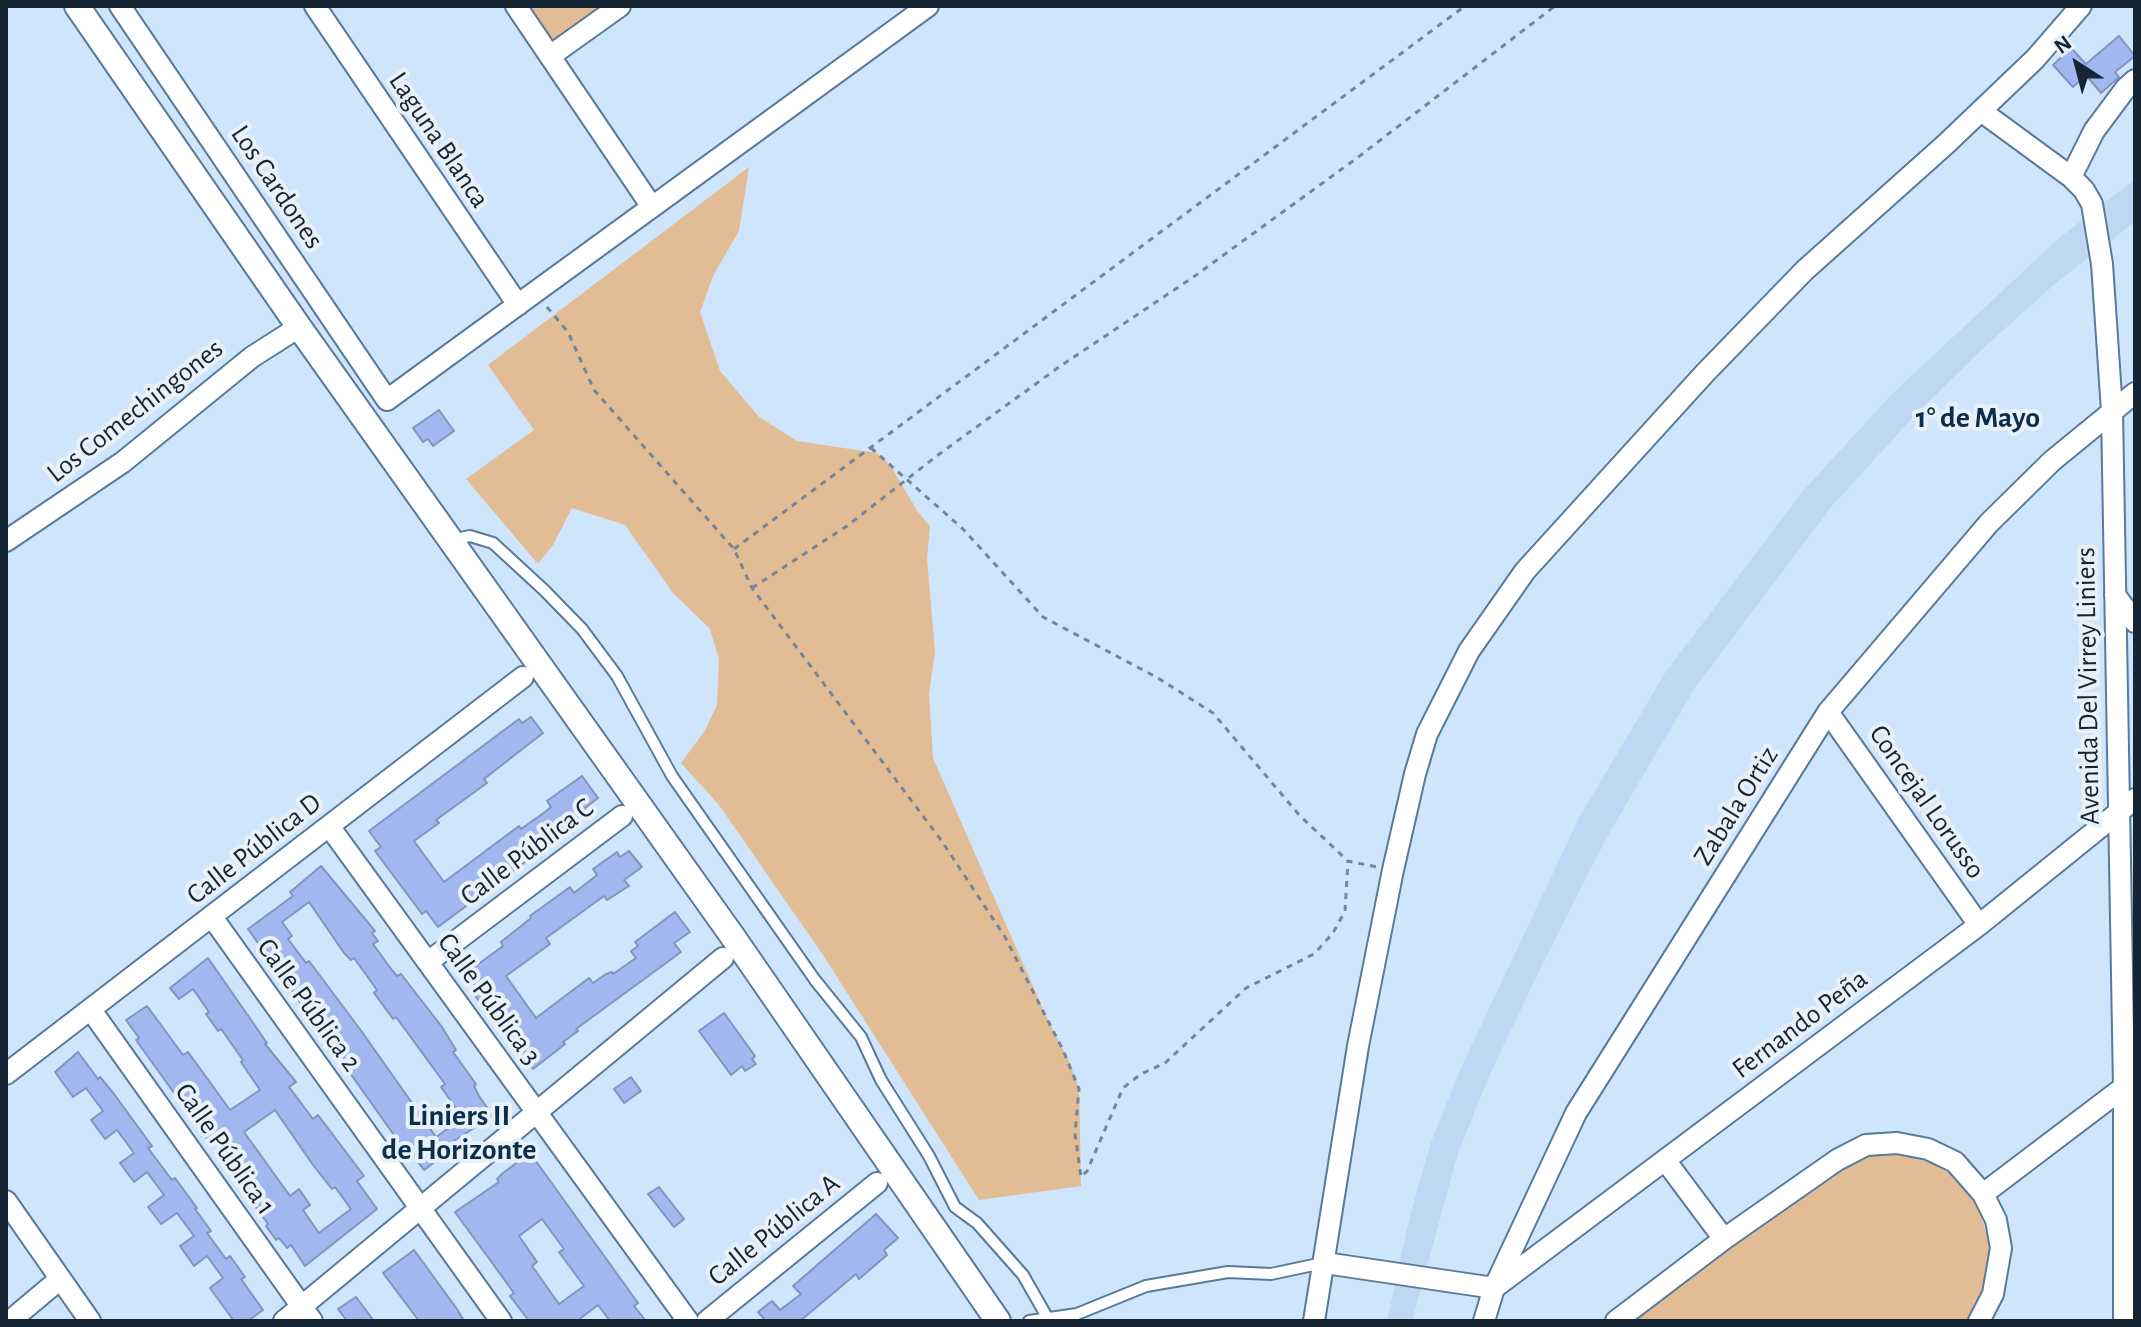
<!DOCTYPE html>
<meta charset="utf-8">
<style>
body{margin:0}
#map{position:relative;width:2141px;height:1327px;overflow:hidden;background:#cee5fc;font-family:"Alegreya Sans",sans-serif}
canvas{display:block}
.frame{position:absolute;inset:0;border:8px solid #162533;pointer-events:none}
.north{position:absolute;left:2037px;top:24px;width:80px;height:80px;-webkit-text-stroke:6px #e8f0f8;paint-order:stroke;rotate:324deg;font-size:22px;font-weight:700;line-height:32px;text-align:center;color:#162533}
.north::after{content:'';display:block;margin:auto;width:28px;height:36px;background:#162533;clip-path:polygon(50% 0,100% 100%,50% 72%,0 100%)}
</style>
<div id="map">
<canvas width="2141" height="1327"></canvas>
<div class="frame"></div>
<div class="north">N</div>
</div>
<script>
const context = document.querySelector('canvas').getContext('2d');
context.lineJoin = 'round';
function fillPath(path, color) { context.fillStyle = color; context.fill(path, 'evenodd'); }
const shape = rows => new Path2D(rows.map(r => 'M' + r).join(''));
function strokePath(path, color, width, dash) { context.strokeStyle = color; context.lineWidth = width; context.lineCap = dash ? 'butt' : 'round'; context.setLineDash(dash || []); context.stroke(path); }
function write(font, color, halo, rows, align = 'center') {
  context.font = font + ' "Alegreya Sans",sans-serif'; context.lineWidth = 8; context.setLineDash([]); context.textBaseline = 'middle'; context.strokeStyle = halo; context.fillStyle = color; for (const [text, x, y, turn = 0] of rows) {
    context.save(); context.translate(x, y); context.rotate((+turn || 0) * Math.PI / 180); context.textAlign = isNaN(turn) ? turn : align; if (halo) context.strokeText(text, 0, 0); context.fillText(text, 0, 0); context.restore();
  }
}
fillPath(shape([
 [2135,179,2135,222,2057,282,1990,342,1918,412,1832,506,1694,689,1607,837,1543,963,1490,1074,1458,1153,1412,1321,1387,1321,1410,1216,1431,1142,1461,1068,1579,818,1665,673,1803,491,1892,394,2058,239]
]), '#bed7f2');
fillPath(shape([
 [516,6,620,6,550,56],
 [749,167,739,231,714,274,700,312,720,371,759,417,797,441,877,453,890,465,918,512,930,526,927,558,935,652,929,694,933,758,1046,1016,1069,1061,1079,1089,1081,1186,979,1200,823,955,719,805,681,763,704,732,717,705,719,659,710,629,673,593,625,525,572,508,553,545,538,564,466,479,534,430,488,365],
 [1903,1152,1926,1159,1954,1176,1974,1199,1980,1213,1989,1243,1990,1259,1984,1289,1967,1321,1625,1321,1850,1155]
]), '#e2bc94');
const building = shape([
 [2119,36,2135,56,2115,72,2119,77,2101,93,2086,75,2073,87,2053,65,2071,48,2086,64,2119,36],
 [439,410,454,431,433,446,428,439,423,442,413,428,439,410],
 [531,717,543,733,484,779,487,783,436,820,439,823,414,841,444,882,519,826,521,829,545,812,551,807,547,801,582,776,598,798,585,808,585,811,577,817,580,820,571,828,438,927,426,911,422,914,375,851,381,847,369,831,519,719,522,723,531,717],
 [629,851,642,867,624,880,629,886,607,900,604,896,546,938,550,944,506,976,536,1018,589,978,593,983,606,974,612,972,613,974,636,958,631,951,638,946,635,942,675,912,690,932,674,943,681,952,576,1029,578,1031,563,1042,565,1044,533,1069,472,992,477,988,466,973,503,946,501,942,531,918,530,916,570,887,574,893,597,875,593,869,617,852,620,857,629,851],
 [321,866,375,931,372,933,378,941,373,944,391,969,397,976,401,974,442,1027,456,1050,453,1052,476,1084,474,1086,479,1096,493,1116,452,1142,454,1145,439,1156,440,1158,424,1170,404,1143,401,1145,248,929,293,896,290,892,321,866],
 [309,902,344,953,351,960,354,958,377,990,374,993,393,1019,396,1017,445,1084,441,1087,463,1118,436,1137,362,1032,309,961,306,963,288,939,292,936,282,922,309,902],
 [208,958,267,1043,265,1044,296,1082,289,1087,313,1119,318,1115,364,1176,357,1181,377,1209,305,1266,291,1245,287,1248,279,1238,276,1240,266,1226,268,1224,227,1168,233,1163,216,1139,210,1143,136,1040,139,1038,126,1020,147,1006,183,1055,188,1052,230,1110,260,1090,241,1062,243,1060,221,1029,218,1031,206,1014,209,1012,193,989,179,999,170,988,208,958],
 [275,1110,313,1165,332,1189,335,1187,351,1209,319,1233,303,1210,310,1205,299,1189,290,1196,244,1132,275,1110],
 [724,1013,755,1056,752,1059,756,1064,745,1071,742,1066,731,1075,699,1031,724,1013],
 [78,1052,98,1079,100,1077,114,1094,152,1146,148,1148,172,1180,175,1178,197,1208,195,1209,211,1231,207,1233,226,1259,230,1256,245,1277,241,1279,263,1310,248,1321,234,1321,210,1288,223,1278,207,1256,194,1266,180,1246,194,1236,177,1213,161,1224,148,1207,164,1195,147,1172,134,1182,120,1163,134,1153,117,1130,105,1139,91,1120,103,1111,86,1088,73,1097,55,1072,78,1052],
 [631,1077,641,1091,624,1103,614,1089,631,1077],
 [530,1153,638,1303,634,1306,646,1321,610,1321,598,1305,577,1321,529,1321,510,1296,514,1293,455,1212,499,1182,497,1179,503,1173,530,1153],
 [542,1219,564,1249,559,1252,584,1286,559,1304,532,1266,537,1262,519,1236,542,1219],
 [659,1187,684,1219,674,1227,648,1194,659,1187],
 [876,1214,898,1238,884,1250,887,1255,859,1279,856,1274,800,1321,766,1321,758,1312,772,1301,780,1310,801,1294,793,1286,876,1214],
 [414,1250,457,1309,464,1321,419,1321,383,1273,414,1250],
 [356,1297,374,1321,347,1321,338,1309,356,1297]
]);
fillPath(building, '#a2b7ef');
strokePath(building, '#8393be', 2);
const service = shape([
 [451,540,470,536,493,543,544,590,582,629,617,676,672,776,815,980,861,1037,881,1080,929,1156,955,1207,977,1223,1023,1275,1047,1317],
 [1029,1321,1077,1314,1146,1286,1228,1272,1271,1274,1323,1263]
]);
const minor = shape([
 [120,6,387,400,928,6],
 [315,6,518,305],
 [516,6,652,207],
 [550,56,620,6],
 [1981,111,2071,177],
 [6,541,123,462,252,357,299,327],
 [2115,595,2135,622],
 [1828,712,1979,925],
 [329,826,688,1321],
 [212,917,501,1321],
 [428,962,622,816],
 [91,1010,312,1321],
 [6,1074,523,677],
 [1665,1160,1724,1239],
 [1983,1194,2132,1081],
 [6,1201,90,1321],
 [1325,1263,1494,1288,1979,925,2135,799],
 [10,1321,60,1279],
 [284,1321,723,958],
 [707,1321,877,1183],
 [1314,1321,1358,1046,1393,870,1415,774,1427,734,1469,651,1525,571,1705,373,1805,270,1946,144,2035,59,2081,6],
 [1484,1321,1494,1288,1576,1113,1828,712,1989,523,2052,461,2135,393],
 [1616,1321,1724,1239,1837,1160,1866,1145,1897,1143,1928,1149,1955,1162,1983,1194,1996,1220,2001,1248,1993,1294,1979,1321],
 [2124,1321,2124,1087,2112,411,2102,264,2092,204,2084,190,2071,177,2094,131,2126,88,2135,80]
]);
const tertiary = shape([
 [77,6,299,327,733,937,998,1321]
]);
strokePath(service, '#577a9d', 14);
strokePath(minor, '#577a9d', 24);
strokePath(tertiary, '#577a9d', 28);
strokePath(shape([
 [547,307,568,332,594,390,734,549,752,588,941,840,1005,937,1063,1050,1079,1089,1075,1134,1081,1177,1087,1171,1123,1088,1141,1074,1165,1063,1246,988,1314,954,1333,933,1345,911,1348,861],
 [871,448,963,529,1043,617,1158,678,1213,713,1300,816,1348,861,1377,867],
 [734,549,1465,6],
 [752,588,847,526,938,455,1059,367,1192,278,1357,158,1555,6]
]), '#748799', 3, [6, 6]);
strokePath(service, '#fff', 10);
strokePath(minor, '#fff', 20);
strokePath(tertiary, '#fff', 24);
write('28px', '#162533', '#e8f0f8', [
 ["Laguna Blanca",439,140,56],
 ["Los Cardones",277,187,56],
 ["Los Comechingones",135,411,-38],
 ["Avenida Del Virrey Liniers",2088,686,-91],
 ["Concejal Lorusso",1927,802,55],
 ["Zabala Ortiz",1736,806,-58],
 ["Calle Pública D",254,849,-38],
 ["Calle Pública C",527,852,-37],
 ["Calle Pública 3",489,999,54],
 ["Calle Pública 2",309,1005,54],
 ["Fernando Peña",1800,1024,-37],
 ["Calle Pública 1",225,1149,55],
 ["Calle Pública A",774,1230,-39]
]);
write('bold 30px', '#0b2e4c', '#e8f0f8', [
 ["1° de Mayo",1978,418],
 ["Liniers II",459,1116],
 ["de Horizonte",459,1150]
]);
</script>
